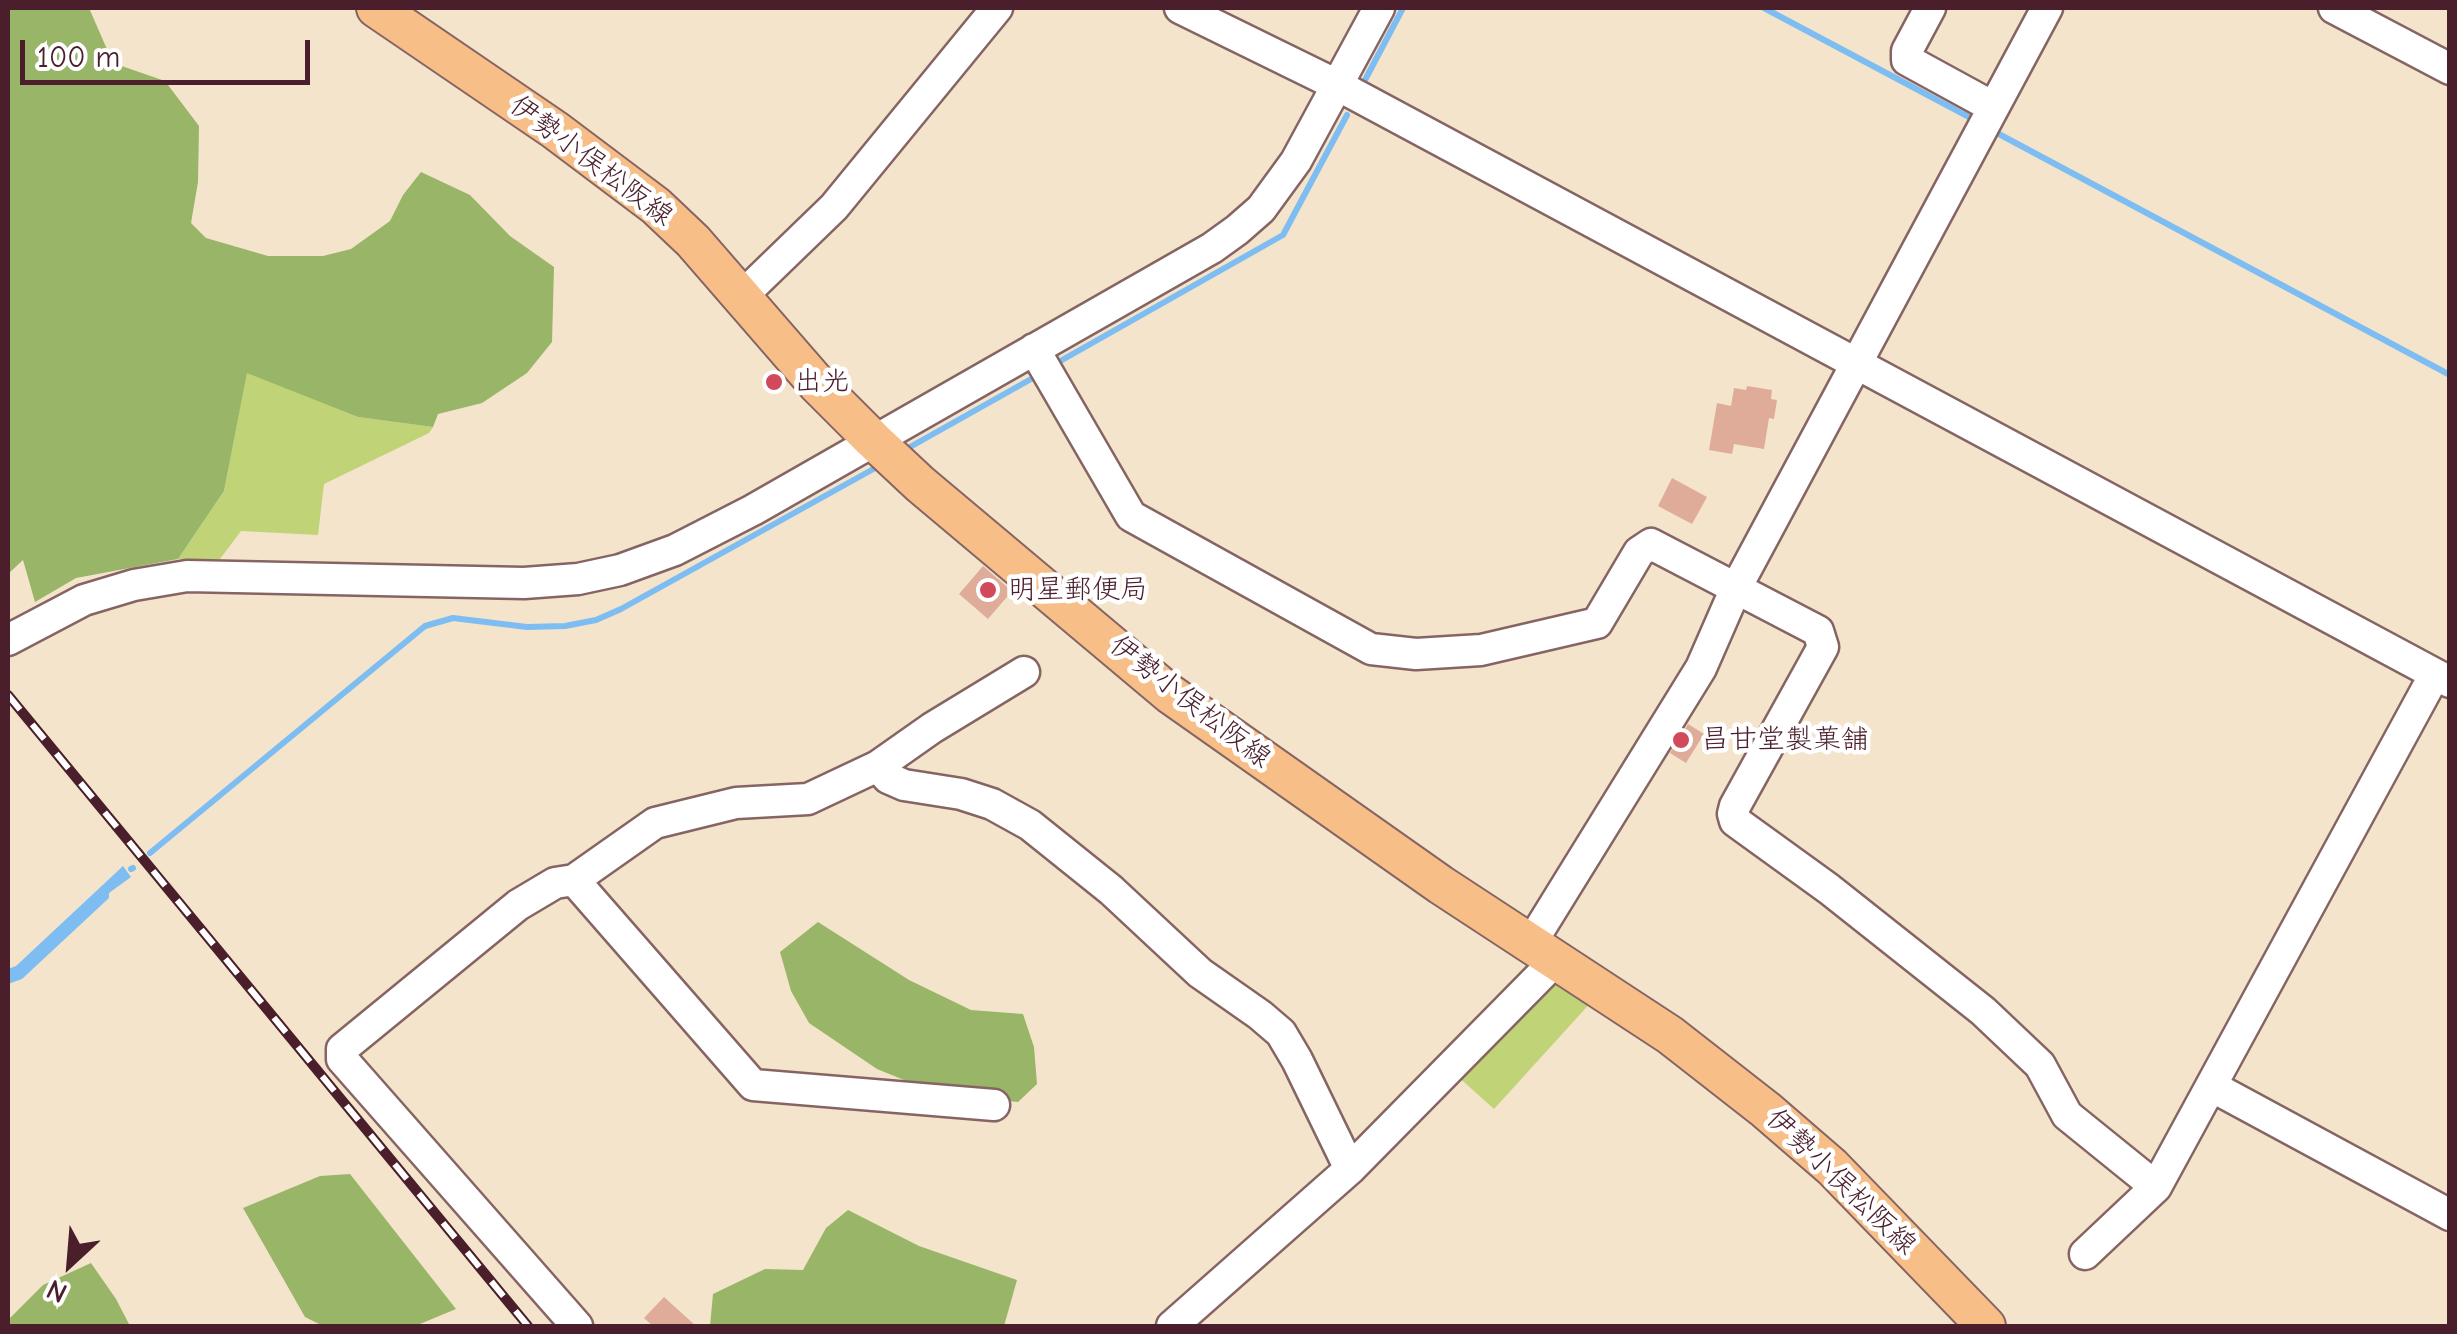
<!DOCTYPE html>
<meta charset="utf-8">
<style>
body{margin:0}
#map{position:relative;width:2457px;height:1334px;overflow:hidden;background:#f4e4cb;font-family:"Comic Neue",sans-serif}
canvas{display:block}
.frame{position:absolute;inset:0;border:10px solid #4a1f2b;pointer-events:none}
.north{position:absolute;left:20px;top:1214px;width:100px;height:100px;-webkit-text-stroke:8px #fff;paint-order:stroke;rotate:206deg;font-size:28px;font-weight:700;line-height:40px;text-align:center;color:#4a1f2b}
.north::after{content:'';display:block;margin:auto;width:35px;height:45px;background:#4a1f2b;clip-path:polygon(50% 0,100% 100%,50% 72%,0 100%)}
.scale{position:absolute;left:20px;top:40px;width:290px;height:45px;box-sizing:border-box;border:5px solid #4a1f2b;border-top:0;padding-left:12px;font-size:30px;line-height:35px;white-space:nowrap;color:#4a1f2b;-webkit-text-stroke:8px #fff;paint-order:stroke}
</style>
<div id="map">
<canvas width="2457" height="1334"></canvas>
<div class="frame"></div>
<div class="north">N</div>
<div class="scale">100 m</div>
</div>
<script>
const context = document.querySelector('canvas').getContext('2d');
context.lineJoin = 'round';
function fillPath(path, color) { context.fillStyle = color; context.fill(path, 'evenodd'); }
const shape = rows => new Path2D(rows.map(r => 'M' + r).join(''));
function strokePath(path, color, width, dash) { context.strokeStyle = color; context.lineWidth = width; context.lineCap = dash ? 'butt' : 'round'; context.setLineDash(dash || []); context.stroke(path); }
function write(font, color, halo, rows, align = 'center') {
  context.font = font + ' "Comic Neue","Klee One",sans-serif'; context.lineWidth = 9; context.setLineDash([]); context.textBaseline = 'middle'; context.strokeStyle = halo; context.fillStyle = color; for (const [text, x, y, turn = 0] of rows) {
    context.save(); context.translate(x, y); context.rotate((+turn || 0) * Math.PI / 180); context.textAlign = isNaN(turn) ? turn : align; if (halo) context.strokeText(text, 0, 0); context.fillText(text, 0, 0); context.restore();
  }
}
fillPath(shape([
 [247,372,358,417,433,427,429,433,324,484,318,535,241,531,220,559,178,559,224,491],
 [1556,972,1594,999,1494,1109,1455,1074]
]), '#c0d377');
fillPath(shape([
 [8,8,89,8,113,63,165,81,199,126,198,182,191,223,206,238,268,256,323,256,351,249,390,221,403,195,421,172,470,195,510,236,554,267,552,342,527,373,482,403,438,414,433,427,358,417,247,373,224,491,178,559,76,578,35,602,23,560,8,574],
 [818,922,909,980,971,1010,1023,1014,1034,1047,1037,1084,1018,1102,936,1093,877,1069,809,1023,791,991,780,952],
 [350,1174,456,1309,415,1326,323,1326,305,1317,243,1208,320,1176],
 [848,1210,919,1246,1017,1280,1004,1326,710,1326,713,1294,765,1269,803,1270,826,1228],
 [91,1263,116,1299,130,1326,8,1326,8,1320,43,1285]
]), '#98b568');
fillPath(shape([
 [123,866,131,877,109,893,109,898,22,979,8,984,8,969,16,966]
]), '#7ebdf2');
strokePath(shape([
 [1764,8,1969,117],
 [1365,80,1403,8],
 [1997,133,2450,375],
 [1055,364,1283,235,1347,115],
 [910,447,1040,374],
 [150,853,425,626,453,618,527,627,565,626,596,620,621,609,877,467],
 [131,869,133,868]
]), '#7ebdf2', 6);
fillPath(shape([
 [1747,386,1772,390,1771,399,1777,400,1774,419,1769,418,1764,449,1734,444,1732,454,1709,450,1717,403,1731,406,1734,388,1746,390],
 [1672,478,1707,497,1692,524,1658,506],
 [983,566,1012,591,988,619,959,594],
 [1688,724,1704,734,1686,763,1670,753],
 [664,1297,696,1326,653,1326,644,1318]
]), '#dfac99');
const minor = shape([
 [1180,8,1339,86,2450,682],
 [1930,8,1907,51,1907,60,1993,107],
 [2334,8,2450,69],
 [741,297,834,207,997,8],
 [1034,349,1131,516,1371,649,1416,654,1481,650,1597,623,1639,552,1651,544,1818,631,1823,647,1735,806,1733,814,1735,821,1829,889,1983,1011,2040,1065,2067,1115,2156,1187],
 [8,640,84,600,134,585,187,576,524,583,578,579,620,570,675,550,753,510,1212,248,1237,230,1261,209,1296,161,1379,8],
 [878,766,888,778,904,785,961,794,992,804,1030,825,1111,890,1200,973,1260,1015,1281,1033,1297,1060,1350,1169],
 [574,880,753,1085,994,1105],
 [1531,943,1701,668,1736,588,2047,8],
 [2213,1087,2450,1215],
 [2085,1254,2156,1187,2435,674],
 [577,1326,342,1059,342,1049,518,905,555,883,574,880,655,823,736,803,808,799,878,766,932,728,1024,672],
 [1172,1326,1350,1169,1557,959]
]);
const major = shape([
 [376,8,555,130,656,206,693,241,818,385,873,440,920,484,1170,694,1441,885,1670,1035,1766,1110,1832,1167,1986,1326]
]);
strokePath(minor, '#866463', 35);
strokePath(major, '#866463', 42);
strokePath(minor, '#fff', 30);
strokePath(major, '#f7be87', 38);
const rail = shape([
 [8,695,528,1326]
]);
strokePath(rail, '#4a1f2b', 10);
strokePath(rail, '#fff', 6, [19]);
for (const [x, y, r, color] of [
 [774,382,10,"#d1495b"],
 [988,590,10,"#d1495b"],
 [1681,740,10,"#d1495b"]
]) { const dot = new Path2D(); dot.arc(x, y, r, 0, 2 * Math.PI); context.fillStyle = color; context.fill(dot); strokePath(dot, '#fff', 4); }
write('28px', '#4a1f2b', '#fff', [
 ["伊勢小俣松阪線",591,161,37],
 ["伊勢小俣松阪線",1190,702,38],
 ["伊勢小俣松阪線",1841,1182,44]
]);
write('28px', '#4a1f2b', '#fff', [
 ["出光",794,382],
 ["明星郵便局",1008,590],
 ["昌甘堂製菓舗",1701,740]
], 'left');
</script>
